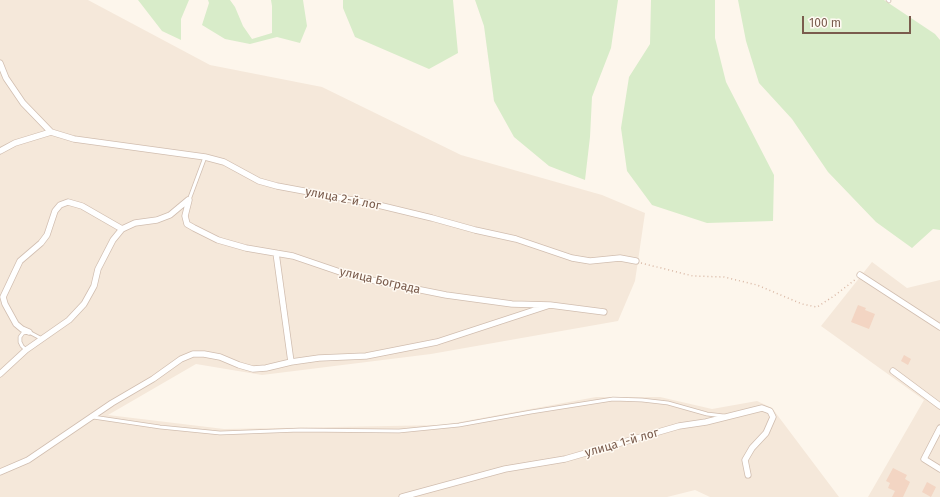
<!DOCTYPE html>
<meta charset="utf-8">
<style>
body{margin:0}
#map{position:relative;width:940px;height:497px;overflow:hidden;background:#fdf6ec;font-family:"Fira Sans",sans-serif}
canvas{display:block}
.scale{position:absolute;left:802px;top:16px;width:109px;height:18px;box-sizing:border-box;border:2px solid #7a5c4d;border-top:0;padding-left:5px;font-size:12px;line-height:14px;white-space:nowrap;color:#7a5c4d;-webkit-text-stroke:3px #fffaf3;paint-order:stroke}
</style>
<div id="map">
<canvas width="940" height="497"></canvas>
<div class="scale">100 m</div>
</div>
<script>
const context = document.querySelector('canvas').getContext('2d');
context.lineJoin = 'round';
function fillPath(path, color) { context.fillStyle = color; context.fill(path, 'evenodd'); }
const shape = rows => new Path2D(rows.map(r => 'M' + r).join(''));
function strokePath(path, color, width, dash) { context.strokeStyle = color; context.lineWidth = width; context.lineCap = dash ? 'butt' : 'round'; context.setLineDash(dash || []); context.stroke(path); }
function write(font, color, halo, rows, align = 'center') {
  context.font = font + ' "Fira Sans",sans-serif'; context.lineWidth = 3; context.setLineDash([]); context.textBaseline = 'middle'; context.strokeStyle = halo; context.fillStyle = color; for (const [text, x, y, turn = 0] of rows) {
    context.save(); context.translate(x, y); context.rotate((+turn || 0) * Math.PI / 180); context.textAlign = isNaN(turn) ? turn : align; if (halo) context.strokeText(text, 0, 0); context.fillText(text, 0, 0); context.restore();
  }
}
fillPath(shape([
 [0,0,88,0,210,65,322,87,461,155,602,195,645,213,635,281,618,321,431,354,262,375,196,364,108,415,224,429,444,425,596,397,660,397,712,409,757,401,772,408,839,497,710,497,695,490,667,497,0,497],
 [872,262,907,288,940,280,940,497,868,497,924,400,821,326]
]), '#f5e8da');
fillPath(shape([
 [138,0,189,0,181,19,181,40,162,31],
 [208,0,230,0,235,7,243,26,252,39,272,33,272,6,271,0,303,0,307,26,300,43,277,37,250,44,225,39,202,25,209,3],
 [343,0,453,0,458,53,429,69,355,37,343,8],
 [475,0,618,0,611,48,592,97,590,137,585,180,549,166,514,137,494,101,484,26],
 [651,0,715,0,715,38,726,82,774,175,773,221,707,223,652,205,627,171,621,128,629,77,650,44],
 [738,0,884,0,935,34,940,40,940,230,933,229,912,248,876,222,828,172,792,119,759,83,746,41]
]), '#d8ecc9');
fillPath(shape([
 [858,305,866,308,865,310,875,314,869,329,851,322],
 [904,355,911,359,908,365,901,361],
 [893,468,907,475,905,479,910,482,903,497,892,497,895,491,888,488,890,483,886,481],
 [927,482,936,487,931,497,922,492]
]), '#f3d5c3');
const lane = shape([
 [888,0,889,1],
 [189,200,205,157],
 [26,350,22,346,20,342,20,337,23,333,29,332,42,339],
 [93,417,160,427,220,433,300,430,399,431,459,425,531,412,613,399,642,400,668,403,707,414,724,416]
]);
const street = shape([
 [0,63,6,78,23,103,51,132,74,139,205,157,224,162,259,181,277,186,374,204,432,218,475,230,516,239,572,258,590,261,620,258,636,261],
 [0,151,15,143,51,132],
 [189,200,185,216,187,224,194,228,218,240,246,248,293,256,340,272,361,278,446,295,512,304,550,305,604,312],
 [276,253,291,362],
 [860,275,940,327],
 [29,332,22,329,16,324,5,304,3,297,20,261,41,243,47,235,55,211,60,205,68,202,82,206,122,229],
 [893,371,940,406],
 [0,374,26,350,69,320,84,304,94,286,98,269,113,240,122,229,135,223,157,220,170,215,188,200],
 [940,428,924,459,940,469],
 [0,472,28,460,112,403,153,379,181,359,193,354,204,354,220,357,239,365,253,369,266,368,291,362,319,358,366,356,437,342,550,305],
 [402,497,505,469,565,459,679,426,706,422,762,408,770,411,773,417,766,433,752,448,745,460,748,475]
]);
strokePath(lane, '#d1beb0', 4.5);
strokePath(street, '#d1beb0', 7);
strokePath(shape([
 [641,263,693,276,724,277,757,285,802,304,817,307,834,296,856,279]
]), '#d9b8a5', 1.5, [1, 3]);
strokePath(lane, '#fff', 3);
strokePath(street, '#fff', 5.5);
write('12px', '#7a5c4d', '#fffaf3', [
 ["улица 2-й лог",343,199,11],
 ["улица Бограда",380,281,13],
 ["улица 1-й лог",622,443,-16]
]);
</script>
